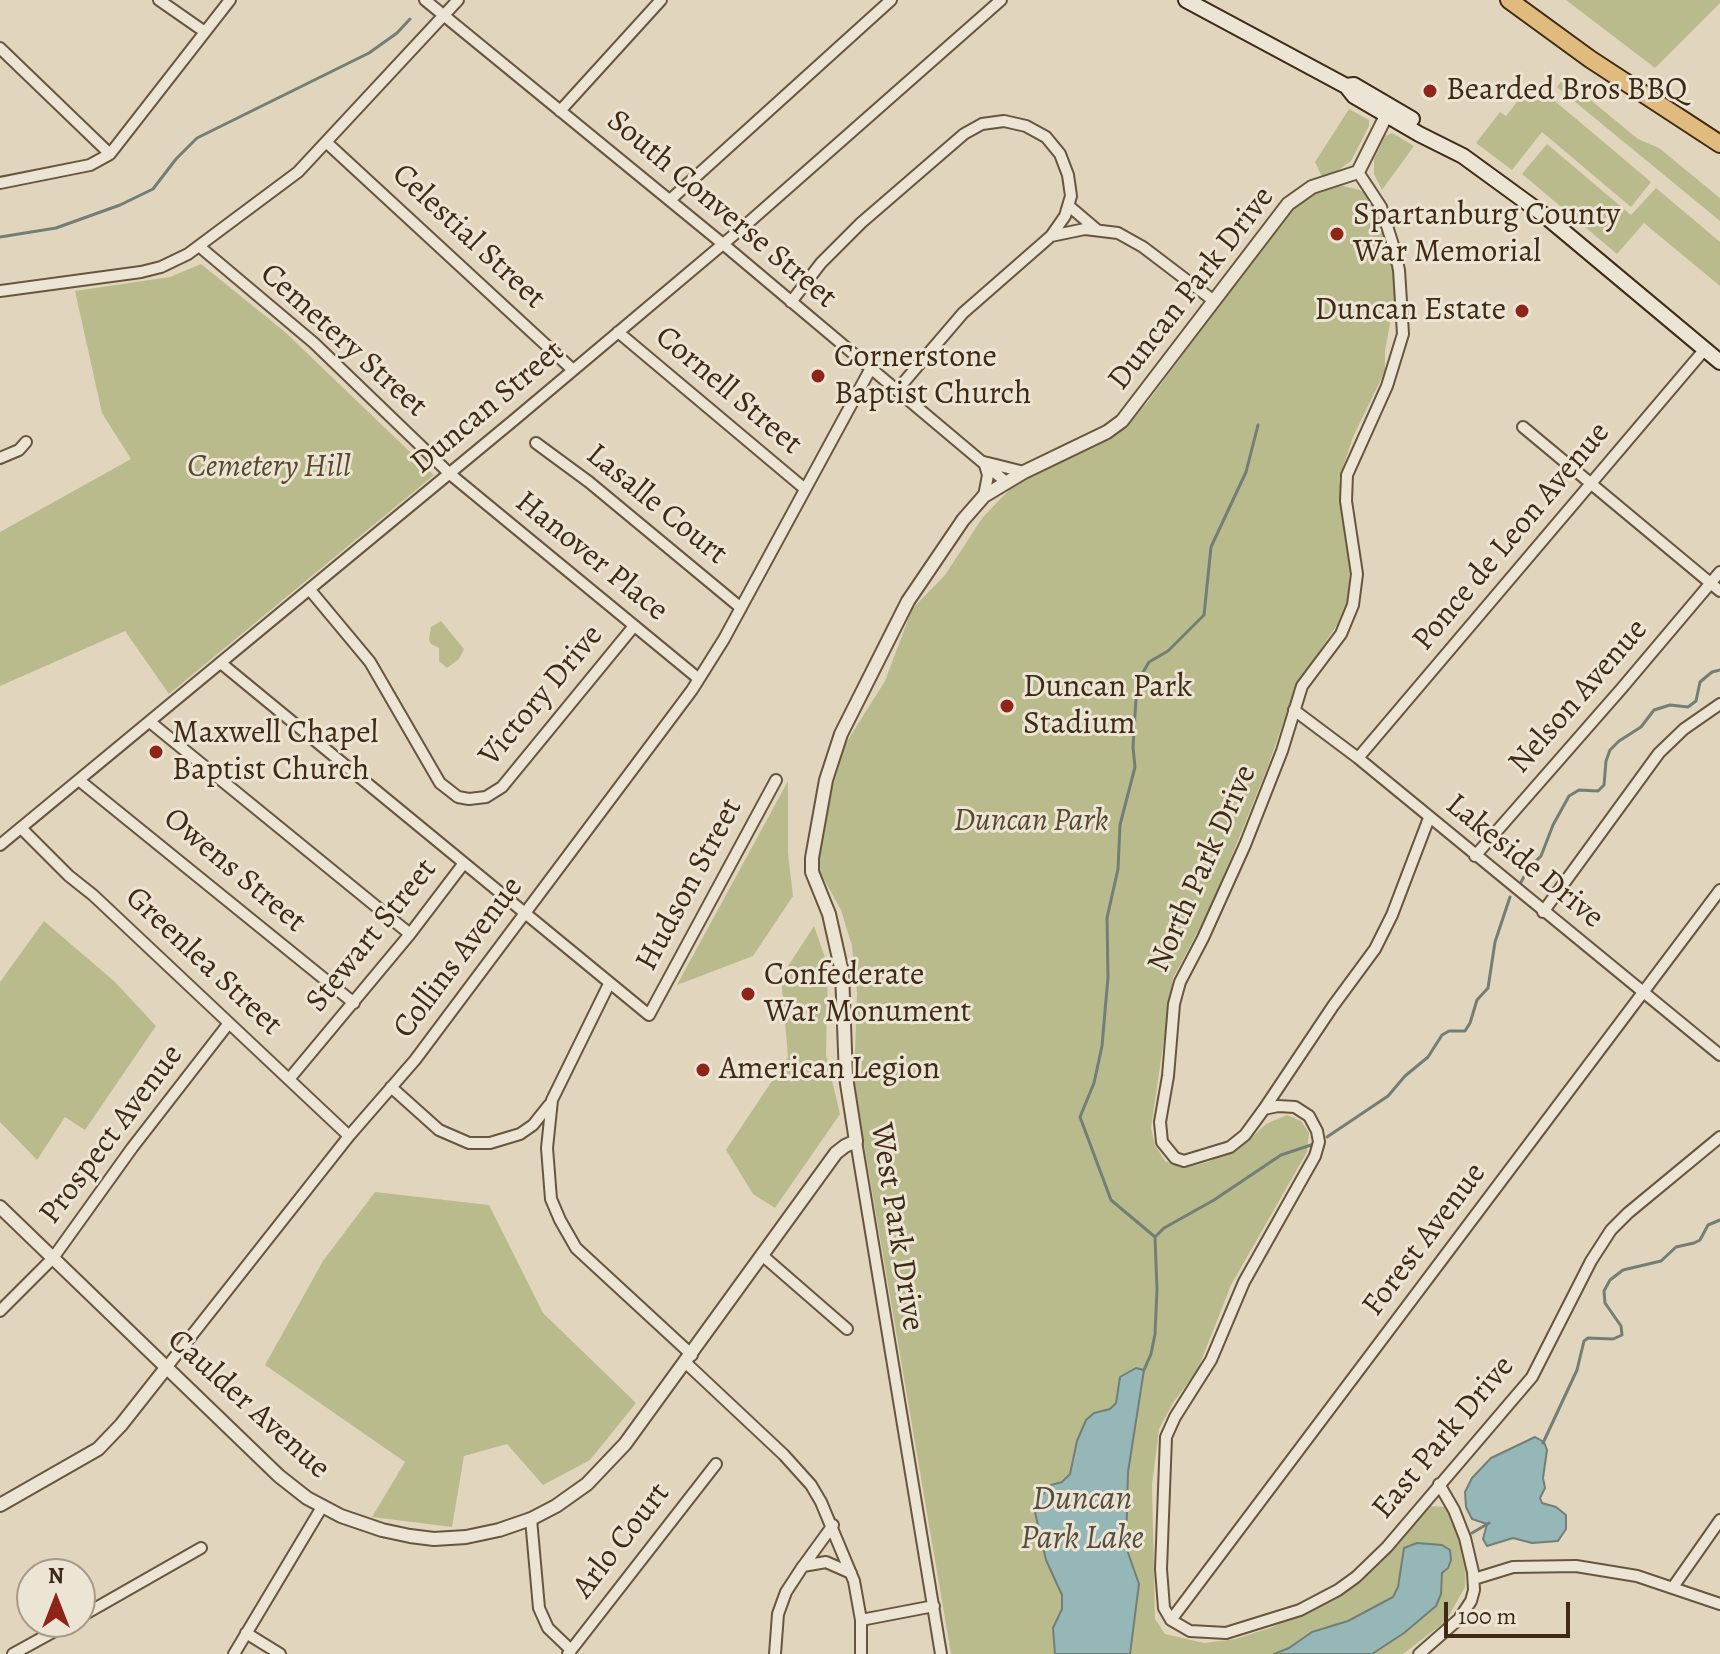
<!DOCTYPE html>
<style>
body{margin:0}
#map{position:relative;width:1720px;height:1654px;overflow:hidden;background:#e2d5bd;font-family:Alegreya,serif}
canvas{display:block}
.north{position:absolute;left:16px;top:1558px;width:80px;height:80px;box-sizing:border-box;background:#ece4d4;border:2px solid #a79a87;border-radius:50%;rotate:0deg;font-size:22px;font-weight:700;line-height:32px;text-align:center;color:#3f2a14}
.north::after{content:'';display:block;margin:auto;width:28px;height:36px;background:#8f2418;clip-path:polygon(50% 0,100% 100%,50% 72%,0 100%)}
.scale{position:absolute;left:1444px;top:1602px;width:126px;height:36px;box-sizing:border-box;border:4px solid #3f2a14;border-top:0;padding-left:10px;font-size:24px;line-height:28px;white-space:nowrap;color:#3f2a14;-webkit-text-stroke:6px #ece4d4;paint-order:stroke}
</style>
<div id="map">
<canvas width="1720" height="1654"></canvas>
<div class="north">N</div>
<div class="scale">100 m</div>
</div>
<script>
const context = document.querySelector('canvas').getContext('2d');
context.lineJoin = 'round';
function fillPath(path, color) { context.fillStyle = color; context.fill(path, 'evenodd'); }
const shape = rows => new Path2D(rows.map(r => 'M' + r).join(''));
function strokePath(path, color, width, dash) { context.strokeStyle = color; context.lineWidth = width; context.lineCap = dash ? 'butt' : 'round'; context.setLineDash(dash || []); context.stroke(path); }
function write(font, color, halo, rows, align = 'center') {
  context.font = font + ' Alegreya,serif'; context.lineWidth = 6; context.setLineDash([]); context.textBaseline = 'middle'; context.strokeStyle = halo; context.fillStyle = color; for (const [text, x, y, turn = 0] of rows) {
    context.save(); context.translate(x, y); context.rotate((+turn || 0) * Math.PI / 180); context.textAlign = isNaN(turn) ? turn : align; if (halo) context.strokeText(text, 0, 0); context.fillText(text, 0, 0); context.restore();
  }
}
fillPath(shape([
 [1566,0,1720,0,1720,3,1655,68],
 [1564,78,1638,139,1659,148,1720,198,1720,221,1557,87],
 [1537,86,1651,182,1631,207,1542,132,1512,170,1476,143,1500,112,1506,116,1528,88],
 [1349,109,1369,120,1369,126,1351,161,1337,171,1322,177,1315,162],
 [1392,133,1414,146,1382,190,1374,174,1374,159,1385,136],
 [1547,144,1631,215,1656,188,1720,242,1720,286,1644,223,1617,254,1522,174],
 [1343,186,1360,190,1372,200,1379,213,1390,250,1395,297,1385,351,1385,371,1353,437,1339,479,1350,568,1349,597,1337,625,1296,686,1268,766,1212,905,1173,978,1151,1128,1155,1145,1165,1161,1185,1168,1208,1162,1249,1140,1266,1124,1287,1115,1301,1121,1309,1133,1307,1152,1231,1285,1198,1369,1173,1403,1159,1429,1152,1485,1155,1619,1165,1634,1204,1643,1235,1639,1270,1628,1335,1598,1397,1543,1414,1520,1429,1506,1444,1507,1455,1519,1466,1562,1465,1587,1446,1621,1403,1654,951,1654,854,1085,857,993,852,946,841,910,818,869,824,815,846,743,885,681,912,609,945,575,983,517,1010,489,1062,459,1110,439,1147,403,1290,210,1324,188],
 [201,264,285,332,434,475,169,694,125,631,0,686,0,532,131,459,102,413,75,291,170,277],
 [441,621,464,649,459,659,447,668,439,661,439,648,431,644,429,640,431,627],
 [788,781,788,853,793,896,753,956,677,985],
 [44,921,115,982,156,1026,85,1130,65,1117,37,1160,0,1122,0,982],
 [814,926,828,966,826,1055,840,1114,775,1208,753,1194,726,1150,788,1057,781,977],
 [375,1192,489,1205,543,1313,636,1403,590,1460,543,1485,507,1444,464,1456,452,1527,372,1517,405,1462,265,1365,323,1261]
]), '#babb8c');
const water = shape([
 [1136,1368,1144,1370,1128,1472,1126,1547,1139,1584,1130,1654,1055,1654,1053,1628,1062,1609,1062,1595,1046,1560,1035,1512,1036,1502,1051,1485,1062,1482,1070,1474,1077,1441,1086,1420,1094,1413,1110,1409,1116,1403,1120,1377,1136,1368],
 [1535,1437,1544,1442,1547,1450,1543,1478,1545,1488,1540,1498,1542,1503,1556,1507,1566,1515,1566,1529,1558,1541,1532,1543,1513,1538,1487,1546,1483,1539,1487,1524,1472,1519,1466,1507,1465,1492,1472,1478,1491,1458,1535,1437],
 [1417,1543,1442,1545,1450,1550,1451,1560,1448,1568,1442,1573,1441,1594,1436,1606,1404,1633,1372,1654,1274,1654,1289,1648,1312,1632,1348,1621,1393,1597,1398,1587,1404,1548,1417,1543]
]);
fillPath(water, '#96b7b8');
strokePath(water, '#737f76', 2);
strokePath(shape([
 [0,237,56,228,120,205,153,189,176,159,197,138,369,53,397,33,410,19],
 [1519,886,1528,869,1541,856,1553,825,1569,796,1579,790,1598,791,1604,785,1606,761,1610,750,1619,741,1641,727,1654,710,1670,705,1688,707,1696,701,1700,682,1712,672,1720,670],
 [1327,1137,1388,1096,1405,1076,1428,1057,1442,1035,1449,1031,1465,1031,1470,1023,1477,1000,1488,988,1495,942,1510,897],
 [1155,1237,1111,1200,1080,1117,1094,1083,1102,1046,1108,977,1107,918,1118,869,1120,825,1135,767,1133,747,1137,683,1149,662,1168,651,1204,615,1211,547,1246,472,1258,425],
 [1144,1370,1151,1354,1155,1334,1157,1290,1155,1237,1164,1228,1214,1200,1281,1155,1317,1143],
 [1543,1443,1577,1370,1584,1341,1588,1338,1613,1339,1622,1335,1621,1326,1605,1303,1604,1291,1610,1280,1623,1270,1661,1261,1676,1247,1694,1243,1700,1240,1708,1225,1720,1220],
 [1472,1533,1489,1523]
]), '#737f76', 3);
const minor = shape([
 [159,0,205,32],
 [425,0,723,244,1006,482],
 [0,48,110,154],
 [560,111,661,0],
 [326,142,573,370],
 [1358,172,1381,207,1394,248,1399,270,1403,334,1387,386,1347,475,1346,501,1357,574,1353,605,1341,634,1302,686,1282,751,1245,845,1203,938,1180,982,1174,1004,1168,1076,1160,1122,1162,1142,1175,1158,1184,1161,1230,1147,1245,1135,1264,1109,1278,1106,1295,1107,1309,1116,1317,1131,1319,1142,1315,1156,1244,1282,1211,1360,1175,1417,1166,1437,1161,1569,1164,1608,1171,1620,1190,1631,1226,1633,1300,1610,1338,1590,1356,1577,1387,1547,1532,1377,1591,1261,1611,1230,1628,1213,1720,1137],
 [0,183,90,165,110,154,230,0],
 [670,200,891,0],
 [1069,206,1096,229],
 [200,247,314,343,450,474,699,679],
 [0,291,141,272,161,267,188,254,298,172,458,0],
 [791,302,821,263,861,223,964,134,982,124,1004,121,1026,126,1046,137,1060,154,1068,175,1071,196,1065,216,1051,236],
 [618,332,805,489],
 [898,389,963,313,1051,236,1085,229,1118,233,1143,247,1214,301],
 [1523,427,1720,591],
 [536,443,589,482,741,608],
 [0,458,19,450,26,442],
 [984,462,988,475,984,496],
 [988,463,1024,472],
 [310,590,370,662,440,783,458,797,469,799,486,797,502,787,634,626],
 [222,664,649,1015,776,780],
 [1294,710,1358,758,1720,1055],
 [150,722,410,934],
 [1358,758,1705,349],
 [80,781,354,1003],
 [21,828,69,876,93,895,349,1136],
 [0,845,514,420,748,223,1001,0],
 [1475,856,1622,688,1720,572],
 [1543,912,1659,753,1684,729,1720,704],
 [609,984,552,1100,547,1148,551,1199,560,1220,576,1248,692,1355],
 [290,1078,410,934,464,863],
 [391,1087,439,1130,469,1143,490,1143,520,1134,533,1125,549,1105],
 [1264,1109,1333,1006,1375,949,1392,915,1429,818],
 [856,1141,941,1654],
 [763,1256,847,1329],
 [0,1311,53,1258,132,1148,229,1023],
 [686,1363,784,1455,811,1485,821,1502,854,1581,861,1620,861,1654],
 [166,1368,349,1136,415,1060,692,690,724,639,871,368],
 [531,1519,539,1608,548,1628,571,1650],
 [804,1565,833,1525],
 [1474,1579,1513,1567,1576,1566,1637,1576,1720,1604],
 [1673,1587,1720,1520],
 [80,1617,201,1548],
 [861,1620,934,1606],
 [1171,1620,1720,890],
 [246,1633,280,1654],
 [13,1654,71,1622],
 [234,1654,322,1507],
 [568,1654,716,1464],
 [775,1654,778,1614,786,1592,803,1566,826,1562,851,1573],
 [1419,1654,1459,1619,1471,1601,1474,1590,1473,1572,1465,1538,1454,1510,1439,1484]
]);
const tertiary = shape([
 [0,1207,279,1476,307,1498,341,1516,382,1530,410,1536,434,1539,466,1537,499,1530,531,1519,556,1506,587,1484,625,1444,836,1153,845,1146,856,1141,846,1077,842,972,829,914,812,872,812,858,826,780,841,734,908,601,963,520,984,496,1024,472,1107,432,1122,421,1288,204,1312,187,1358,172,1389,110],
 [0,1505,98,1449,121,1425,166,1368]
]);
const secondary = shape([
 [1186,0,1346,86,1354,96,1419,134,1463,156,1544,215,1720,362],
 [1346,86,1354,85,1412,119]
]);
const trunk = shape([
 [1509,0,1590,59,1720,144]
]);
strokePath(minor, '#68553e', 14);
strokePath(tertiary, '#68553e', 16);
strokePath(secondary, '#3f2a14', 18);
strokePath(trunk, '#3f2a14', 20);
strokePath(minor, '#ece4d4', 10);
strokePath(tertiary, '#ece4d4', 12);
strokePath(secondary, '#ece4d4', 14);
strokePath(trunk, '#e1ba7e', 16);
for (const [x, y, r, color] of [
 [1430,91,8,"#8f2418"],
 [1337,234,8,"#8f2418"],
 [1522,311,8,"#8f2418"],
 [818,376,8,"#8f2418"],
 [1007,706,8,"#8f2418"],
 [156,752,8,"#8f2418"],
 [748,994,8,"#8f2418"],
 [703,1070,8,"#8f2418"]
]) { const dot = new Path2D(); dot.arc(x, y, r, 0, 2 * Math.PI); context.fillStyle = color; context.fill(dot); strokePath(dot, '#ece4d4', 3); }
write('32px', '#3f2a14', '#ece4d4', [
 ["Bearded Bros BBQ",1446,91],
 ["Spartanburg County",1353,216],
 ["War Memorial",1353,253],
 ["Duncan Estate",1506,311,"right"],
 ["Cornerstone",834,358],
 ["Baptist Church",834,395],
 ["Duncan Park",1023,688],
 ["Stadium",1023,725],
 ["Maxwell Chapel",172,734],
 ["Baptist Church",172,771],
 ["Confederate",764,976],
 ["War Monument",764,1013],
 ["American Legion",719,1070]
], 'left');
write('32px', '#3f2a14', '#ece4d4', [
 ["South Converse Street",721,210,40],
 ["Celestial Street",468,237,43],
 ["Duncan Park Drive",1192,289,-52],
 ["Cemetery Street",343,341,42],
 ["Cornell Street",728,391,40],
 ["Duncan Street",488,408,-40],
 ["Lasalle Court",656,505,39],
 ["Ponce de Leon Avenue",1512,537,-50],
 ["Hanover Place",591,557,39],
 ["Victory Drive",542,696,-50],
 ["Nelson Avenue",1579,697,-49],
 ["Lakeside Drive",1524,862,39],
 ["North Park Drive",1203,869,-66],
 ["Owens Street",234,871,40],
 ["Hudson Street",690,885,-62],
 ["Stewart Street",372,936,-51],
 ["Collins Avenue",459,958,-53],
 ["Greenlea Street",203,962,43],
 ["Prospect Avenue",112,1135,-53],
 ["West Park Drive",896,1227,81],
 ["Forest Avenue",1425,1240,-53],
 ["Caulder Avenue",248,1405,42],
 ["East Park Drive",1444,1438,-50],
 ["Arlo Court",622,1541,-52]
]);
write('italic 32px', '#58472c', '#ece4d4', [
 ["Cemetery Hill",269,468],
 ["Duncan Park",1031,822]
]);
write('italic 34px', '#554d3d', '#ece4d4', [
 ["Duncan",1082,1501],
 ["Park Lake",1082,1540]
]);
</script>
